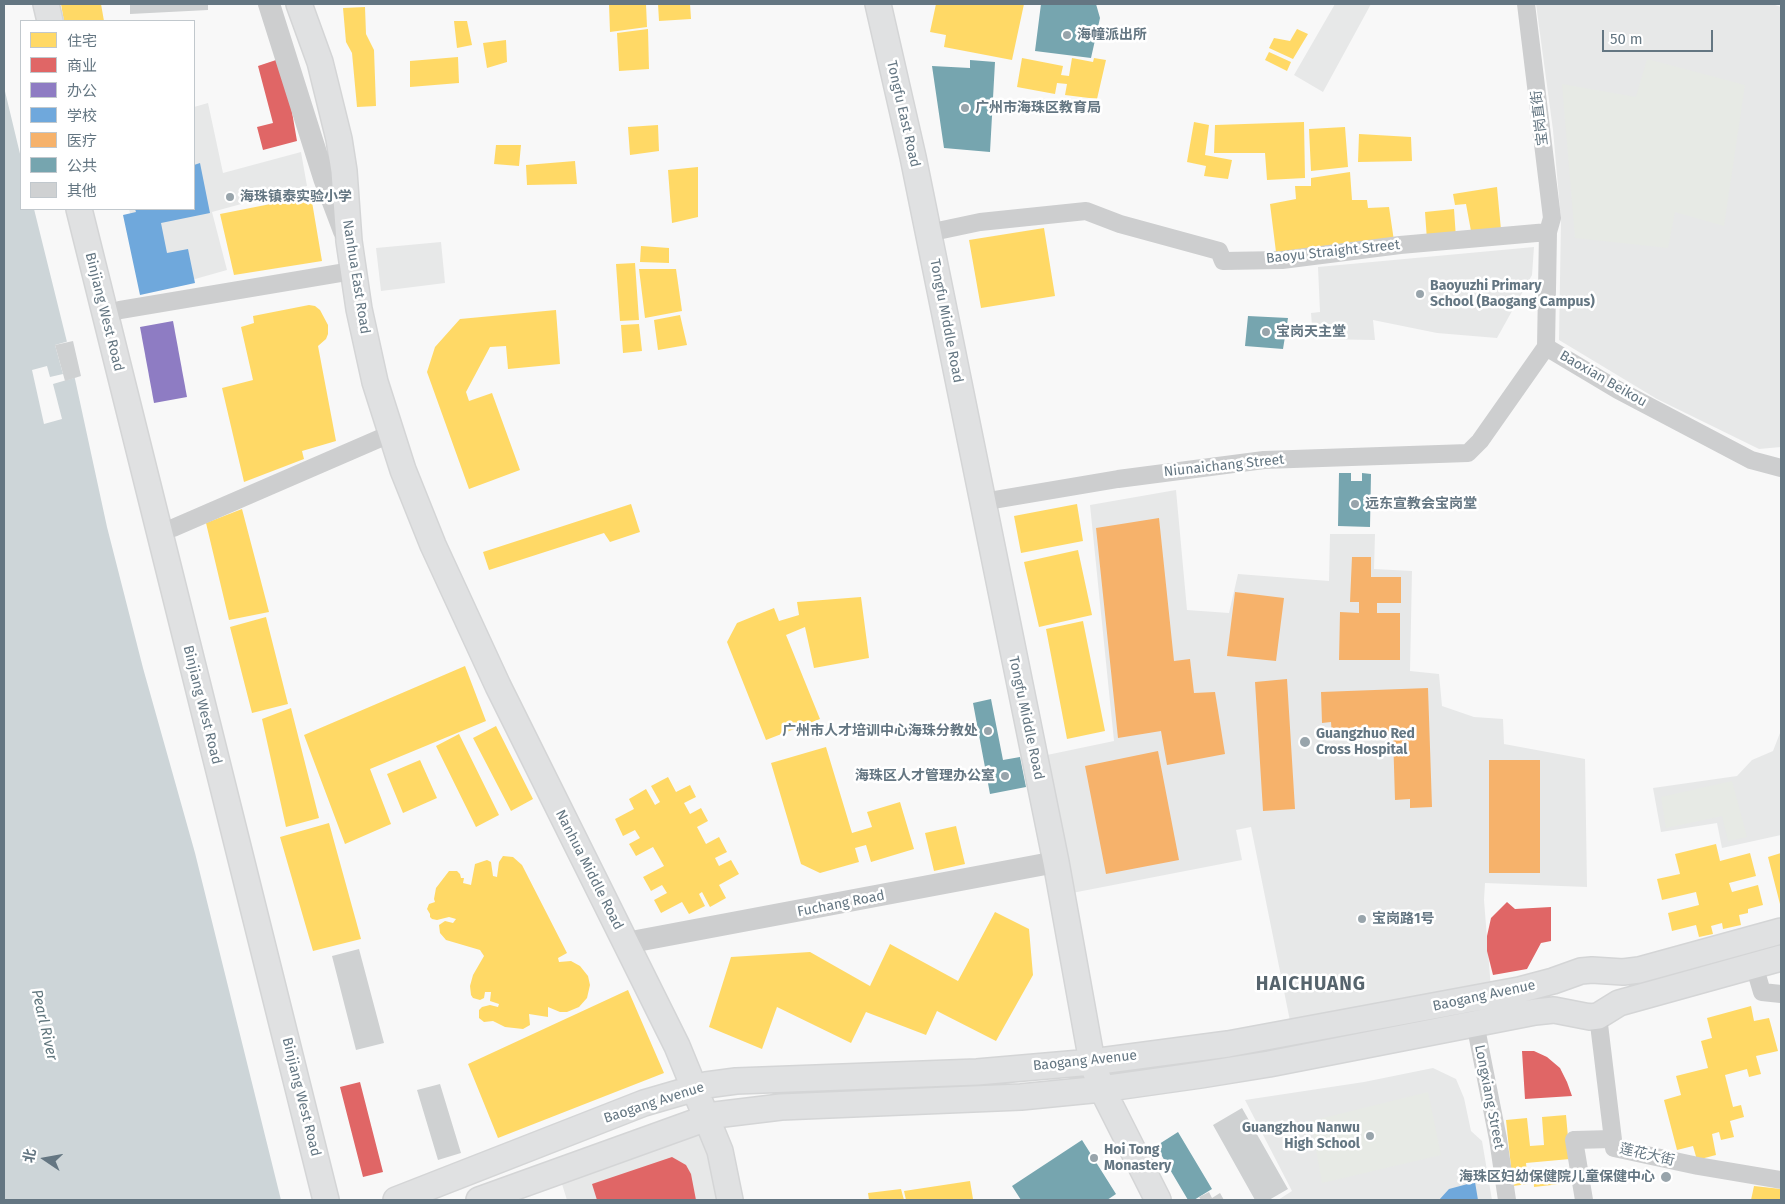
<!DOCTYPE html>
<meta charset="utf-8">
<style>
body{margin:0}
#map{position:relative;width:1785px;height:1204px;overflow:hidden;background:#f8f8f8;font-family:"Fira Sans","Noto Sans SC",sans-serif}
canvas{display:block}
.frame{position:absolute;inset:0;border:5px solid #647682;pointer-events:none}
.legend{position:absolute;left:20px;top:20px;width:175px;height:190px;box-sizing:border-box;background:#fff;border:1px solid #c1c8cd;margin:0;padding:6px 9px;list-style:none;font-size:15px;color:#647682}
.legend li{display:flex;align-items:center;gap:10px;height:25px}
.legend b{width:25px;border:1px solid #c1c8cd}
.north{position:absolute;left:20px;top:1134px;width:50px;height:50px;-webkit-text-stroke:4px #fff;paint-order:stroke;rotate:282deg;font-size:14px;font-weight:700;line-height:20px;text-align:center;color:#647682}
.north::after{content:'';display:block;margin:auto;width:18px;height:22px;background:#647682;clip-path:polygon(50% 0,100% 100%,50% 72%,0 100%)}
.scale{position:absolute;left:1602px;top:30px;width:111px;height:22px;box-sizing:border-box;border:2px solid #647682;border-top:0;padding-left:6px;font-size:15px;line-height:18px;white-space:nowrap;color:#647682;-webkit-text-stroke:4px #fff;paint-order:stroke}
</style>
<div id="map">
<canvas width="1785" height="1204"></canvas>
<div class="frame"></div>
<ul class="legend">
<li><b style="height:14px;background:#ffd966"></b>住宅</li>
<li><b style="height:14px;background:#e06666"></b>商业</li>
<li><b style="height:14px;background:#8e7cc3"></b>办公</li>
<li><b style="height:14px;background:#6fa8dc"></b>学校</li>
<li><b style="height:14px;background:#f6b26b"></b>医疗</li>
<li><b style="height:14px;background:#76a5af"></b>公共</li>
<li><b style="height:14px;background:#cfd1d2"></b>其他</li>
</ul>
<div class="north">北</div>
<div class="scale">50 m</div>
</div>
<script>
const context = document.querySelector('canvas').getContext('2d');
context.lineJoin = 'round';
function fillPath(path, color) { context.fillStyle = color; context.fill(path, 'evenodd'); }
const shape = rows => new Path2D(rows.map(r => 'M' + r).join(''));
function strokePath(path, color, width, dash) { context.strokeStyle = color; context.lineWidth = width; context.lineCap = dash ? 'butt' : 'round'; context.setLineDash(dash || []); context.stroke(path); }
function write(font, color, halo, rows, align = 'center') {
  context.font = font + ' "Fira Sans","Noto Sans SC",sans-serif'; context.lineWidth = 5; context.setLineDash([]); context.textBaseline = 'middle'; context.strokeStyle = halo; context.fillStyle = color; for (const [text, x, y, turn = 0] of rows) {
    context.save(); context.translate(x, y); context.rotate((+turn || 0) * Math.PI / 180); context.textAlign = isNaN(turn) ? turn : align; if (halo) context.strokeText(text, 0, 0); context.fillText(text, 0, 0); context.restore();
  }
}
fillPath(shape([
 [1335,4,1371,4,1323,92,1294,75],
 [1536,4,1772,4,1781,7,1781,447,1759,449,1657,399,1559,340,1561,220,1553,130],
 [208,103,223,173,301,152,307,186,212,212,227,270,149,292,129,209,194,209,194,107],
 [441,242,445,283,381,291,376,248],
 [1534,247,1532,275,1497,338,1437,333,1373,320,1375,340,1313,339,1311,313,1320,312,1318,267],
 [1176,490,1187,610,1229,613,1238,574,1329,581,1330,534,1375,534,1374,569,1412,571,1410,671,1439,674,1442,706,1474,717,1503,719,1504,744,1585,759,1587,887,1485,883,1484,900,1491,989,1290,1021,1251,827,1236,830,1242,860,1072,893,1047,755,1114,741,1090,505],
 [1780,733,1781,734,1781,835,1722,848,1717,823,1661,832,1653,788,1737,776,1752,760,1773,751],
 [1433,1068,1456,1079,1464,1098,1471,1131,1482,1141,1492,1200,1278,1200,1292,1191,1245,1100,1364,1082],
 [704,1126,722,1200,567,1200,561,1181]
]), '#e7e8e8');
fillPath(shape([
 [1647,59,1745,85,1724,226,1675,212,1668,248,1575,238,1562,84,1636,97],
 [1732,781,1747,837,1728,841,1722,816,1666,828,1661,797],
 [1428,1092,1441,1155,1322,1183,1311,1121]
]), '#e7eae5');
fillPath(shape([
 [4,87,21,158,21,209,34,209,67,342,107,527,143,668,195,853,281,1200,4,1200]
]), '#cdd5d8');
fillPath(shape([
 [69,341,77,377,53,384,62,419,44,424,32,370,47,366,50,377,63,374,55,345]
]), '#f8f8f8');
fillPath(shape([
 [61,4,101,4,104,21,64,21],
 [609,4,646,4,647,27,610,32],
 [658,4,690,4,691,19,659,21],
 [936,4,1024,4,1012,60,944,47,946,35,930,32],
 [365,7,366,34,374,50,376,106,357,107,352,53,346,42,343,8],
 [454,21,467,21,472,45,457,48],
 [648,29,649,69,619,71,617,33],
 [1297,29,1308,34,1293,59,1269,48,1274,38,1290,41],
 [506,40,507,62,487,68,483,43],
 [1269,52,1291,62,1287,71,1265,60],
 [458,57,459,83,410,87,410,61],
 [1022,58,1063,66,1061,75,1069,76,1072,58,1093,62,1094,58,1106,60,1097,99,1065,95,1067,84,1057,83,1055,94,1017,87],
 [1194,122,1209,125,1205,155,1232,160,1228,179,1204,176,1206,166,1187,162],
 [1304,122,1305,178,1267,180,1265,153,1214,153,1215,125],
 [658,125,659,151,630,155,628,127],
 [1345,127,1348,167,1311,171,1309,129],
 [1359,134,1411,137,1412,161,1358,162],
 [496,145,521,145,519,166,494,164],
 [575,161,577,184,527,185,526,165],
 [698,167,698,217,672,223,668,170],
 [1350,172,1352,200,1367,200,1368,208,1389,207,1394,241,1276,252,1270,204,1296,199,1295,186,1311,186,1311,178],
 [1497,187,1501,230,1471,231,1466,204,1455,205,1453,194],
 [311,196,322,261,234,275,220,214],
 [1454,209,1456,238,1427,240,1425,212],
 [1044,228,1055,296,981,308,969,240],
 [641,246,669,248,669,263,640,262],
 [635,263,639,320,620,321,616,264],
 [639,269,676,269,682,311,645,318],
 [309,305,315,306,320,310,328,325,328,334,326,339,318,346,336,441,302,451,304,459,244,482,222,388,253,380,241,327,254,323,253,316],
 [556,310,560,364,508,369,506,346,490,347,466,392,469,401,492,393,520,470,469,489,427,372,435,347,460,319],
 [680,315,687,345,658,350,654,320],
 [639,324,642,351,623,353,621,325],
 [631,504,640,532,610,542,604,533,489,570,483,552],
 [1077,504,1083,541,1021,553,1014,516],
 [242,509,269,612,229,620,206,523],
 [1078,550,1092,615,1039,627,1024,562],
 [861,597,869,658,814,668,805,627,786,635,820,719,766,740,727,642,737,623,774,608,779,621,799,615,797,602],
 [266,617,288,704,252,713,230,627],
 [1083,621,1105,731,1067,739,1046,629],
 [465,666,486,721,370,769,391,824,345,844,304,735],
 [291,708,319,818,286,827,262,719],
 [496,726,533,799,511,811,473,738],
 [459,734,499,815,476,827,436,746],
 [826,747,852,833,872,827,867,812,900,802,914,849,871,862,866,845,855,848,859,862,820,873,801,864,771,763],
 [420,760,437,798,403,813,387,774],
 [668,777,676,792,690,785,696,797,684,803,690,814,701,808,708,821,697,827,706,844,719,837,727,852,715,858,719,866,731,860,739,874,719,885,726,898,710,907,702,892,699,894,705,906,689,914,682,902,661,913,654,900,667,893,662,885,651,891,643,877,664,866,653,847,636,856,629,844,640,838,635,830,623,836,615,819,634,809,629,799,646,789,655,805,660,802,651,786],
 [329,823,361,939,313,951,280,837],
 [956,826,965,864,934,871,925,833],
 [1716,844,1720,861,1750,853,1756,876,1729,883,1732,892,1758,885,1763,905,1748,909,1748,913,1739,915,1741,925,1723,929,1722,923,1711,926,1713,934,1699,937,1696,925,1672,931,1668,913,1699,905,1696,892,1662,900,1657,879,1680,874,1675,854],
 [1781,853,1781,908,1768,857],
 [503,856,513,857,522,865,567,953,558,958,559,962,571,961,580,966,588,976,590,985,587,998,579,1007,567,1012,560,1012,548,1007,548,1017,529,1014,530,1025,523,1029,505,1027,493,1021,484,1022,479,1018,479,1010,482,1007,490,1005,498,1007,499,1004,490,1001,491,992,485,992,484,998,480,1000,473,998,471,995,470,986,473,975,484,956,480,950,446,940,440,933,439,925,445,921,453,923,456,919,449,917,437,920,432,919,430,917,430,914,427,909,429,904,435,902,434,899,436,888,449,871,457,871,460,874,461,878,464,878,463,883,471,885,475,864,487,860,491,862,493,876,497,877,499,862],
 [995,912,1029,929,1033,975,996,1041,937,1011,926,1035,866,1012,851,1043,777,1007,762,1049,709,1027,731,957,810,952,870,986,890,944,958,981],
 [628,990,664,1073,498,1138,468,1064],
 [1751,1006,1754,1021,1769,1018,1778,1051,1756,1056,1761,1074,1749,1077,1747,1069,1725,1075,1733,1107,1741,1105,1744,1117,1730,1121,1734,1137,1721,1140,1719,1132,1712,1134,1716,1155,1697,1160,1693,1146,1677,1150,1664,1100,1681,1095,1676,1076,1708,1068,1701,1041,1712,1038,1707,1018],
 [1566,1115,1570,1159,1526,1163,1528,1184,1513,1186,1506,1120,1527,1118,1530,1146,1544,1145,1542,1117],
 [1568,1168,1569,1183,1534,1187,1533,1172],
 [970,1181,973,1199,971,1200,906,1200,904,1191],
 [1754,1186,1781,1189,1781,1200,1751,1200],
 [901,1189,904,1200,869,1200,868,1193]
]), '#ffd966');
fillPath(shape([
 [279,59,288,89,297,141,263,150,257,127,273,123,258,66],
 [1507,902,1515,909,1551,907,1551,941,1541,943,1527,969,1493,975,1487,951,1487,936,1491,918],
 [1522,1051,1534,1051,1547,1057,1560,1068,1567,1082,1572,1096,1525,1099],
 [360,1082,383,1172,363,1177,340,1087],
 [672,1157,686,1165,691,1174,696,1200,597,1200,592,1184]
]), '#e06666');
fillPath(shape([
 [173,321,187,397,154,403,140,327]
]), '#8e7cc3');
fillPath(shape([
 [200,163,210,213,161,223,167,253,188,249,195,283,140,295,123,215,136,212,135,209,194,209,194,165],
 [1475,1182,1478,1200,1439,1200,1449,1189]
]), '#6fa8dc');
fillPath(shape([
 [1159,518,1174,661,1190,659,1194,693,1215,692,1225,754,1167,765,1161,731,1118,738,1096,528],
 [1352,557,1371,557,1371,577,1401,577,1401,603,1377,603,1377,613,1400,613,1400,660,1339,660,1340,612,1359,613,1359,602,1350,602],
 [1235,592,1284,598,1276,661,1227,656],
 [1287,679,1295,809,1263,811,1255,682],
 [1428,688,1432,807,1410,808,1410,799,1395,800,1393,734,1332,736,1331,722,1322,723,1321,692],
 [1158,751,1179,860,1106,874,1085,766],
 [1489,760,1540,760,1540,873,1489,873]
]), '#f6b26b');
fillPath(shape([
 [1041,4,1096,4,1100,18,1091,58,1035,51],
 [970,60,995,62,990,152,944,148,932,66,970,68],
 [1248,316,1288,318,1283,349,1245,346],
 [1339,473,1351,473,1351,481,1362,481,1362,473,1371,474,1370,527,1338,526],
 [991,699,1003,760,1020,757,1026,787,990,794,973,703],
 [1178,1132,1212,1189,1194,1200,1188,1200,1156,1146],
 [1082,1140,1116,1194,1107,1200,1021,1200,1012,1186]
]), '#76a5af');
fillPath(shape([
 [130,4,208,4,208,10,130,14],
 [73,341,81,376,65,381,55,345],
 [359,949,384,1043,356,1050,332,956],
 [440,1084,461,1153,438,1160,417,1090],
 [1242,1108,1288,1189,1269,1200,1255,1200,1213,1125],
 [1209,1192,1212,1198,1220,1193,1224,1200,1201,1200,1199,1197]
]), '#cfd1d2');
const secondary = shape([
 [46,4,50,21],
 [299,4,320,62,339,139,344,171,349,241,359,309,375,382,403,470,433,545,498,686,677,1046,720,1151,730,1200],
 [878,4,913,157,1056,862,1092,1062,1102,1089,1158,1200],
 [79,209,326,1200],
 [396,1200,644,1103,706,1085,736,1081,977,1072,1092,1062,1228,1044,1519,990,1553,981,1581,971,1592,970,1623,972,1639,970,1781,931],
 [479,1200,715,1115,781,1107,1021,1097,1102,1089,1201,1075,1269,1064,1535,1012,1554,1010,1590,1017,1598,1016,1619,1003,1781,958]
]);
strokePath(secondary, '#d4d5d6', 28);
strokePath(shape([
 [1526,4,1552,218,1548,232],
 [928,233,980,222,1086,211,1120,224,1219,251,1223,261,1282,260,1400,245,1548,232,1546,347],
 [104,316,120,310,352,271],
 [982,502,1118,479,1264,460,1468,453,1480,441,1546,347,1618,390,1751,460,1781,468],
 [173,528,390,434],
 [1754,965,1762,992,1781,994],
 [1598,1016,1614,1148,1698,1166,1781,1180],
 [1475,1023,1498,1139,1507,1200],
 [1584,1200,1574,1140,1612,1139]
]), '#cdcecf', 18);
strokePath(shape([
 [269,4,324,178,344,231],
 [626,943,1056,862]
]), '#cdcecf', 22);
strokePath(secondary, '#e0e1e2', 25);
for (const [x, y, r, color] of [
 [1067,35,5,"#98a4ab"],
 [965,108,5,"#98a4ab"],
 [230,197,5,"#98a4ab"],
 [1420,294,5,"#98a4ab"],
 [1266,332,5,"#98a4ab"],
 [1355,504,5,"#98a4ab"],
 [988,731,5,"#98a4ab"],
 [1305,742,6,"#98a4ab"],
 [1005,776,5,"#98a4ab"],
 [1362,919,5,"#98a4ab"],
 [1370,1136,5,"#98a4ab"],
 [1094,1158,5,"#98a4ab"],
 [1666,1177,6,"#98a4ab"]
]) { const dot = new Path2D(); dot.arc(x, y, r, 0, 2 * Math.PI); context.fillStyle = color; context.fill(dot); strokePath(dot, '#fff', 2); }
write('bold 14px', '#647682', '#fff', [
 ["海幢派出所",1077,35],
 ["广州市海珠区教育局",975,108],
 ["海珠镇泰实验小学",240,197],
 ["Baoyuzhi Primary",1430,286],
 ["School (Baogang Campus)",1430,302],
 ["宝岗天主堂",1276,332],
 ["远东宣教会宝岗堂",1365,504],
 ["广州市人才培训中心海珠分教处",978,731,"right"],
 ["Guangzhuo Red",1316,734],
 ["Cross Hospital",1316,750],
 ["海珠区人才管理办公室",995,776,"right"],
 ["宝岗路1号",1372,919],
 ["Guangzhou Nanwu",1360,1128,"right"],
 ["High School",1360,1144,"right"],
 ["Hoi Tong",1104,1150],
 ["Monastery",1104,1166],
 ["海珠区妇幼保健院儿童保健中心",1655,1177,"right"]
], 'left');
write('14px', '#647682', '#fff', [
 ["Tongfu East Road",903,114,77],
 ["宝岗直街",1540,118,-97],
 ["Baoyu Straight Street",1333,252,-6],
 ["Nanhua East Road",356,277,81],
 ["Binjiang West Road",104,312,76],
 ["Tongfu Middle Road",946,321,79],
 ["Baoxian Beikou",1603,379,30],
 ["Niunaichang Street",1224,466,-6],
 ["Binjiang West Road",202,705,76],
 ["Tongfu Middle Road",1026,718,78],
 ["Nanhua Middle Road",589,870,63],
 ["Fuchang Road",841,904,-11],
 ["Baogang Avenue",1484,996,-12],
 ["Baogang Avenue",1085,1061,-6],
 ["Binjiang West Road",301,1097,76],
 ["Longxiang Street",1489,1097,79],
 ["Baogang Avenue",654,1103,-18],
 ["莲花大街",1647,1155,13]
]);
write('italic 15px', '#5f757c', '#fff', [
 ["Pearl River",44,1025,77]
]);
context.letterSpacing = '1px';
write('bold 19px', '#56646d', '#fff', [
 ["HAICHUANG",1311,985]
]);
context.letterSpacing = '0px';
</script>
